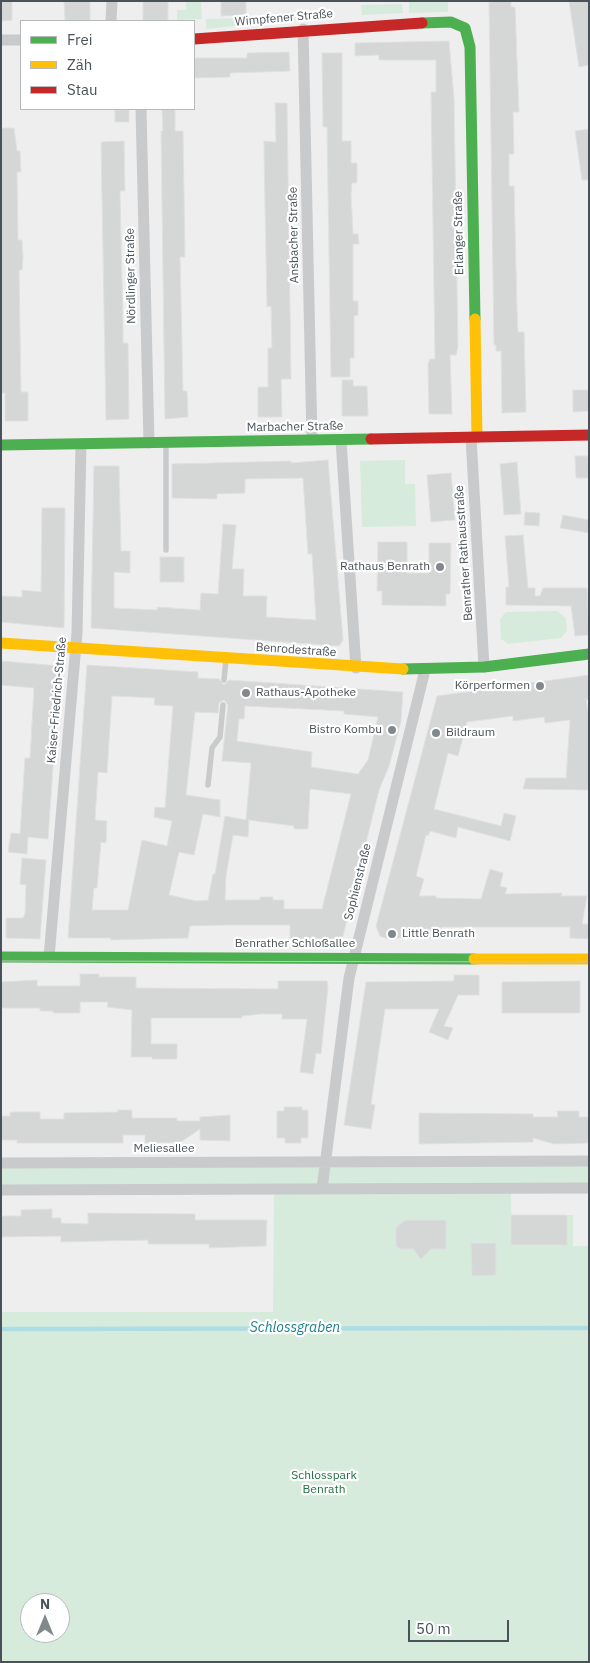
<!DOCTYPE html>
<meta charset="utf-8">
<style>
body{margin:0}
#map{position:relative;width:590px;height:1663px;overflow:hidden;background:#efeeee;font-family:"IBM Plex Sans",sans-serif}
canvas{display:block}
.frame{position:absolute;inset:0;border:2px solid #485258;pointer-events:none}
.legend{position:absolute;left:20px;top:20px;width:175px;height:90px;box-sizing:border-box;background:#fff;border:1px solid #b6babc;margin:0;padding:6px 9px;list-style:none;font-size:15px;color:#485258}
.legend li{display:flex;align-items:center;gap:10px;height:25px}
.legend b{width:25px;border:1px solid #b6babc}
.north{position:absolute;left:20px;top:1593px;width:50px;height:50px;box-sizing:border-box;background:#fff;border:1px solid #b6babc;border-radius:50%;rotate:0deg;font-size:14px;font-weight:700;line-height:20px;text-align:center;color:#485258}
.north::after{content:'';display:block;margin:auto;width:18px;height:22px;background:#82898c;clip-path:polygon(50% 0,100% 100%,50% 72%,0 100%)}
.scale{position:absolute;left:408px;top:1620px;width:101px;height:22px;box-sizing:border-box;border:2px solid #485258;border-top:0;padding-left:6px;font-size:15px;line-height:18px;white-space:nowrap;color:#485258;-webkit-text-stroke:4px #fff;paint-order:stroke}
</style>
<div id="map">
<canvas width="590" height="1663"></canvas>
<div class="frame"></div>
<ul class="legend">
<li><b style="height:6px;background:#4caf50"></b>Frei</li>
<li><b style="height:6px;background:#ffc107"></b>Zäh</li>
<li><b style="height:6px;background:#c62828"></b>Stau</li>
</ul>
<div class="north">N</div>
<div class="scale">50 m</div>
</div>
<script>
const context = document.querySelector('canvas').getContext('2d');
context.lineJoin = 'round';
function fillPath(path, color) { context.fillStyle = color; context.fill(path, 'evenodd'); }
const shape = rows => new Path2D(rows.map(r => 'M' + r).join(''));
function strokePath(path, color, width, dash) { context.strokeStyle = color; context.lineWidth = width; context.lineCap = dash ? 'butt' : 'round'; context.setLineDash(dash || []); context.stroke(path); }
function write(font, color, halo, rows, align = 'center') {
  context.font = font + ' "IBM Plex Sans",sans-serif'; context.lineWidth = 4.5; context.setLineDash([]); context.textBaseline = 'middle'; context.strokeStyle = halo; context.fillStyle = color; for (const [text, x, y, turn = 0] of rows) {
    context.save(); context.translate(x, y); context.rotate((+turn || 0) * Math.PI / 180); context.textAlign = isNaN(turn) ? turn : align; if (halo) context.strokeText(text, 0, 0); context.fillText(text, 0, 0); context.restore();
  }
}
fillPath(shape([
 [186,1,201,1,202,19,177,20,177,10,186,10],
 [409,1,448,1,448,12,409,13],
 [402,4,403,13,362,15,361,5],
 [284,12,324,12,324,17,284,22],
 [244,18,244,25,206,29,206,19],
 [405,460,405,484,415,484,416,526,362,527,360,461],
 [557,611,566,618,567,631,561,638,508,644,501,639,500,619,506,612],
 [589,1165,589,1185,1,1186,1,1166],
 [274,1192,511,1192,512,1245,567,1245,567,1215,573,1215,573,1246,589,1246,589,1662,1,1662,1,1312,273,1312],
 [30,1603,60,1603,60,1633,30,1633]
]), '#d6ebdc');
strokePath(shape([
 [1,1329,589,1328]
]), '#afdde4', 4.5);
const building = shape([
 [1,1,12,1,12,20,1,21,1,1],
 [64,1,90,1,90,21,65,21,64,1],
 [143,1,168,1,168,21,143,21,143,1],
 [221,1,246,1,246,15,221,16,221,1],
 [489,1,511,1,511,7,515,7,519,112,513,112,514,154,509,154,509,186,514,186,517,310,518,332,524,332,526,412,502,413,501,351,496,351,496,345,494,345,489,1],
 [569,1,589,1,589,65,579,67,569,1],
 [449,41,454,99,458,346,456,355,450,355,452,414,429,414,428,364,430,359,435,359,431,92,436,92,436,60,379,60,379,55,355,56,355,43,449,41],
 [289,52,290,71,230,73,230,77,194,78,194,58,247,58,247,53,289,52],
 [322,53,342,53,342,141,351,141,351,163,357,163,357,183,352,183,351,194,353,234,358,234,359,244,353,244,353,301,358,301,358,315,354,316,354,358,350,358,350,377,331,377,327,127,323,127,322,53],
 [275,103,287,103,291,379,281,379,282,417,258,417,258,387,268,387,268,348,272,348,271,306,267,307,264,153,264,141,276,142,275,103],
 [175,109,175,131,183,131,185,257,180,257,183,391,187,391,188,417,165,419,161,131,163,131,162,110,175,109],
 [115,110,129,110,129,122,115,122,115,110],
 [1,128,14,128,17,151,20,151,21,172,17,172,18,240,22,240,23,258,22,270,19,270,21,392,28,392,28,421,5,421,5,393,1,393,1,128],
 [589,129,589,180,582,180,575,131,589,129],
 [124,141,125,191,120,191,123,326,123,343,128,343,129,419,106,420,101,142,124,141],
 [342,380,353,380,353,386,367,386,368,416,342,416,342,380],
 [573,390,589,390,589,411,573,412,573,390],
 [575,456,589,456,589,478,576,478,575,456],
 [328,460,343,640,339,646,91,628,94,466,119,466,121,551,130,551,130,573,114,572,114,608,157,610,157,607,200,610,201,593,218,594,223,524,236,525,232,569,244,569,243,596,267,596,266,617,316,620,312,554,308,554,303,478,245,479,245,493,217,494,217,499,172,498,172,464,291,461,291,463,328,460],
 [517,462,521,514,504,515,500,464,517,462],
 [451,473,455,520,431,522,427,475,451,473],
 [42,508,65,508,64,628,1,622,1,596,22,597,22,590,41,592,42,508],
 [525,512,540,513,539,526,524,525,525,512],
 [563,515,589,520,589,533,560,528,563,515],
 [523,535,528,588,535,588,535,596,540,596,543,588,587,588,589,635,575,636,571,606,506,605,506,587,509,587,505,536,523,535],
 [378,542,407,542,407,573,429,573,429,543,451,543,450,594,446,594,446,606,382,605,382,591,377,591,378,542],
 [160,557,184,557,184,582,160,582,160,557],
 [1,661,60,666,48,839,28,837,27,854,8,852,11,833,20,834,25,758,30,758,34,688,1,685,1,661],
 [87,665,198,672,198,678,219,679,224,685,229,680,403,692,401,721,389,766,379,790,343,936,339,939,290,939,290,925,227,925,190,926,188,938,111,940,111,938,68,938,87,665],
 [112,696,155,698,154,705,173,706,165,808,155,807,154,817,172,821,167,846,142,840,128,910,92,910,94,888,97,888,101,842,106,843,107,821,95,820,98,772,107,773,112,696],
 [224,700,228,705,222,761,251,763,246,820,225,816,215,874,213,874,208,900,196,901,169,895,179,852,194,855,203,814,220,817,220,800,186,795,195,712,218,713,219,703,224,700],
 [245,706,344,711,344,714,378,717,368,760,358,774,311,767,312,752,237,741,239,719,244,719,245,706],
 [310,789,351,794,322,909,284,909,284,900,273,900,273,897,260,897,260,900,225,900,226,876,233,835,248,837,249,820,248,820,294,826,294,829,308,829,310,789],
 [589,675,589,699,586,700,589,717,589,790,523,789,526,778,566,778,570,720,545,723,544,717,513,721,513,716,467,722,458,756,448,753,434,809,501,826,504,813,516,816,510,841,458,827,456,838,430,831,428,836,426,835,416,876,424,879,419,896,436,896,436,898,481,899,490,869,503,873,500,886,507,888,505,894,562,893,561,896,587,896,582,924,589,924,589,939,570,938,570,927,441,927,441,938,385,938,380,936,376,926,437,696,589,675],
 [22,858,46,860,40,939,6,938,6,918,23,918,25,914,26,885,20,884,22,858],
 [80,974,99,974,99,977,136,977,136,988,278,989,278,981,327,981,328,987,321,1054,316,1053,313,1074,300,1072,307,1019,282,1019,282,1014,261,1014,242,1016,242,1018,151,1018,151,1044,177,1044,177,1059,152,1059,152,1057,131,1057,132,1010,107,1007,108,1002,80,1002,80,1013,53,1013,53,1011,40,1011,40,1008,1,1008,1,982,37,980,37,986,80,986,80,974],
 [454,975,479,975,479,995,458,995,444,1026,453,1028,448,1040,429,1032,439,1009,385,1009,371,1104,375,1105,371,1129,344,1125,366,982,454,981,454,975],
 [580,981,580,1013,502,1013,502,982,580,981],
 [284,1107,302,1107,302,1110,308,1110,308,1138,301,1138,301,1143,285,1143,285,1138,277,1138,277,1111,284,1111,284,1107],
 [118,1110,132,1110,132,1118,177,1118,177,1121,200,1121,200,1117,230,1115,230,1141,200,1140,200,1129,181,1142,145,1143,145,1135,123,1135,123,1143,17,1143,17,1140,1,1140,1,1116,10,1116,10,1112,40,1112,40,1119,64,1119,64,1113,118,1112,118,1110],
 [557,1111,579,1111,579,1117,589,1117,589,1143,554,1144,533,1138,533,1142,419,1144,419,1113,533,1114,533,1117,558,1117,557,1111],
 [52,1209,52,1218,61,1218,61,1223,88,1224,88,1213,195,1214,195,1220,267,1220,266,1246,209,1248,209,1244,148,1244,148,1240,61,1242,61,1236,1,1237,1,1216,21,1216,21,1210,52,1209],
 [511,1215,567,1215,567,1245,511,1245,511,1215],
 [405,1220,446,1220,446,1249,431,1249,421,1259,413,1249,400,1249,396,1246,396,1228,405,1220],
 [471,1243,496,1243,496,1275,472,1276,471,1243]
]);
fillPath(building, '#d5d6d6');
strokePath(building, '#e0e0e1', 1);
strokePath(shape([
 [166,442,166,550],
 [224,680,226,659],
 [208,785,212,748,220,737,223,705]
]), '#c9cacc', 5.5);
strokePath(shape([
 [111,21,112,1],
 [303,29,312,440],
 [1,40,21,40],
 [141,109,149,443],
 [471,437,484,667],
 [341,440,356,668],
 [49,957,77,633,81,444],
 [1,1163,589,1161],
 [322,1189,349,978,425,670],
 [1,1190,589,1188]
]), '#c9cacc', 11);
strokePath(shape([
 [422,23,451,22,465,28,470,47,475,319],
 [1,445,371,439],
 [403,669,484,667,589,654],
 [1,957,474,959]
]), '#4caf50', 11);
strokePath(shape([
 [475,319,477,437],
 [1,643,403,669],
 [474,959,589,959]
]), '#ffc107', 11);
strokePath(shape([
 [194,39,422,23],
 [371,439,589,435]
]), '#c62828', 11);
strokePath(shape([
 [1,961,589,962]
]), '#c4c5c6', 1);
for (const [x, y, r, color] of [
 [440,567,5,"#82898c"],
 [540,686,5,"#82898c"],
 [246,693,5,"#82898c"],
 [392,730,5,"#82898c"],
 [436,733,5,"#82898c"],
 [392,934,5,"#82898c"]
]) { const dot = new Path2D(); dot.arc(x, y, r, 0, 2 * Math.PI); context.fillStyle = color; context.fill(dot); strokePath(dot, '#fff', 2); }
write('12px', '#485258', '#fff', [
 ["Wimpfener Straße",284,18,-5],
 ["Erlanger Straße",459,233,-91],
 ["Ansbacher Straße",294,235,-91],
 ["Nördlinger Straße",131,276,-91],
 ["Marbacher Straße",295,427,-1],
 ["Benrather Rathausstraße",464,553,-94],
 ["Benrodestraße",296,650,4],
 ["Kaiser-Friedrich-Straße",57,700,-85],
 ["Sophienstraße",358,882,-76],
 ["Benrather Schloßallee",295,944],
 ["Meliesallee",164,1149]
]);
write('12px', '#485258', '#fff', [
 ["Rathaus Benrath",430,567],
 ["Körperformen",530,686],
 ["Rathaus-Apotheke",256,693,"left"],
 ["Bistro Kombu",382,730],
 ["Bildraum",446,733,"left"],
 ["Little Benrath",402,934,"left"]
], 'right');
write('12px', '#227043', '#fff', [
 ["Schlosspark",324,1476],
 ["Benrath",324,1490]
]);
write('italic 14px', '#1d7f8e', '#fff', [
 ["Schlossgraben",295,1328]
]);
</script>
